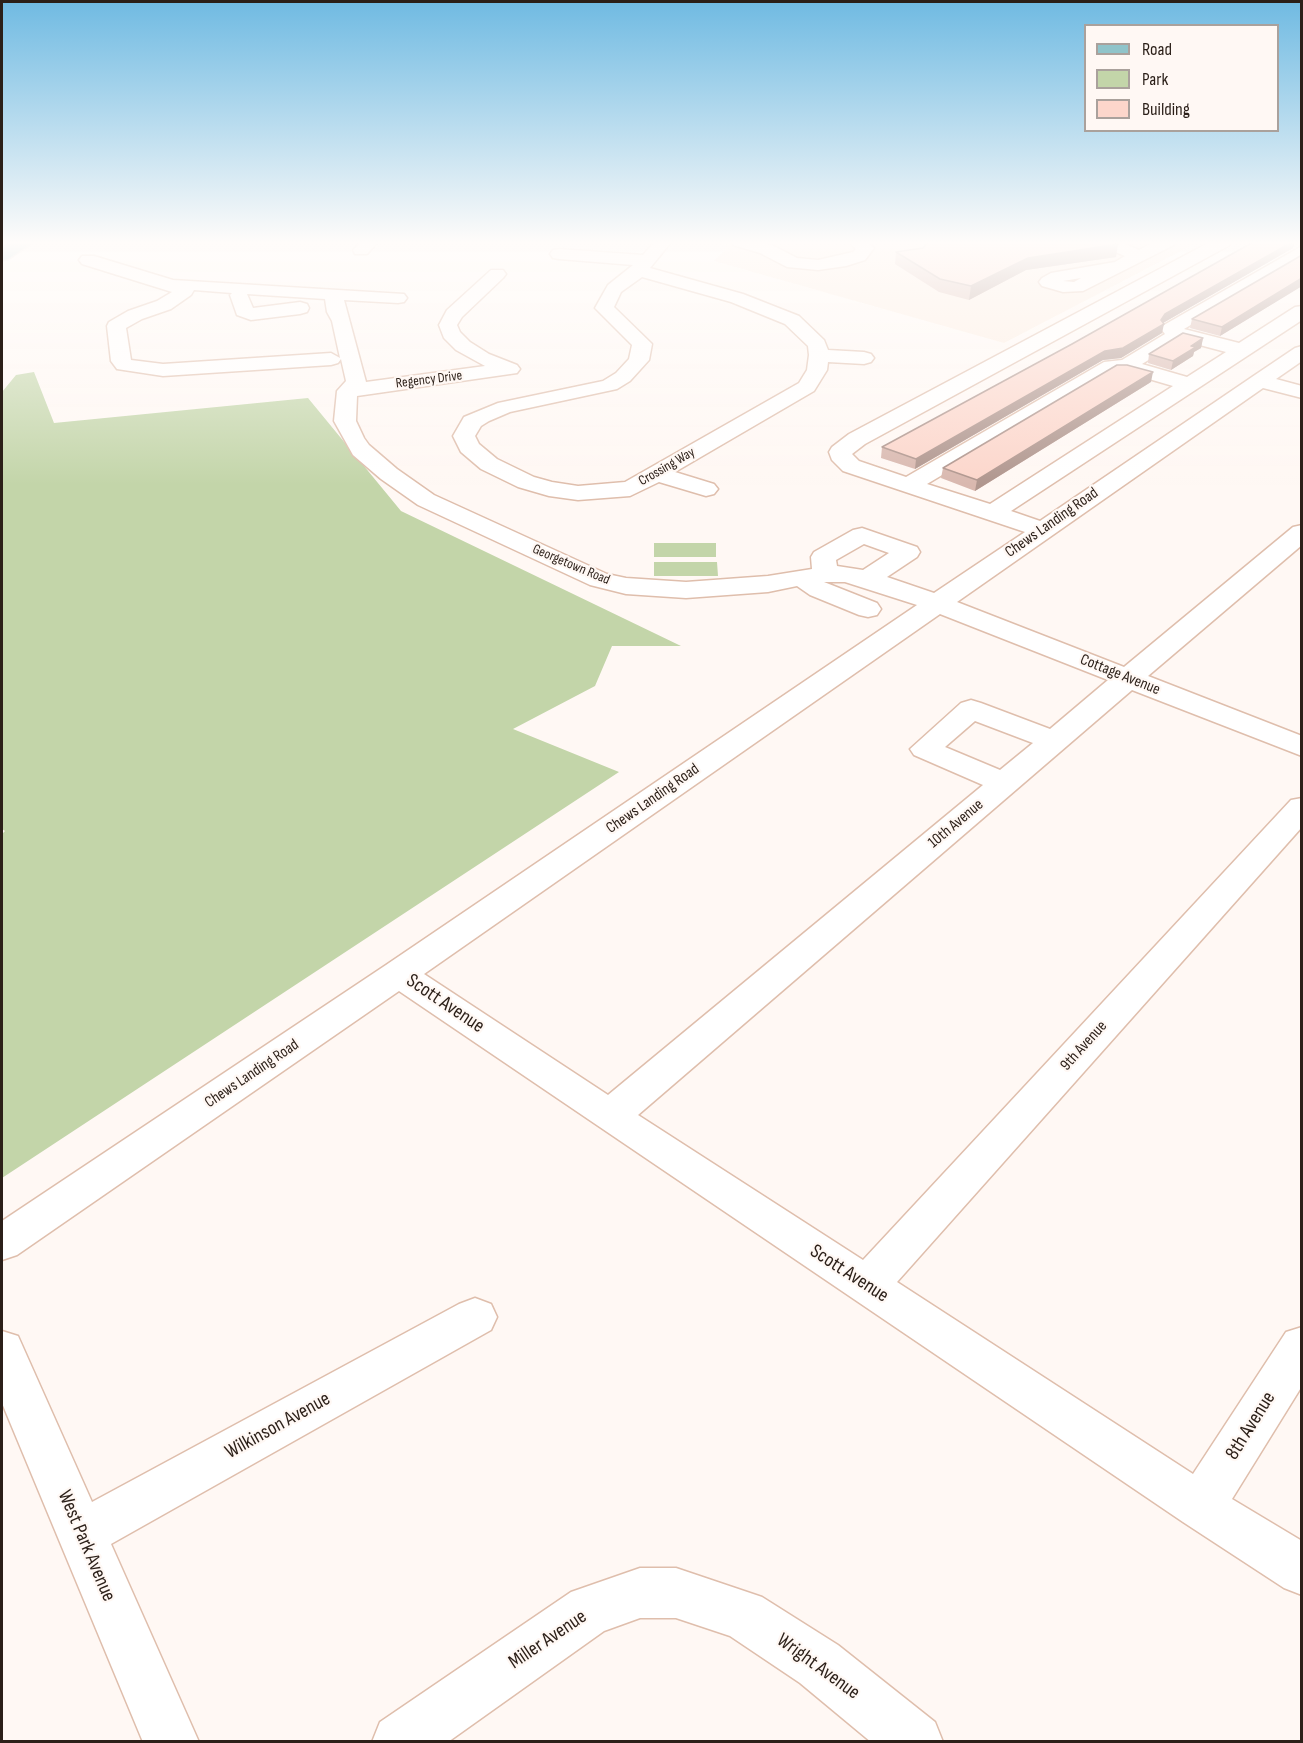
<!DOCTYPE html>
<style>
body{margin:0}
#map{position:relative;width:1303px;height:1743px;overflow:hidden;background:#fff8f4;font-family:"Sofia Sans Condensed",sans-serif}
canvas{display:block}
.frame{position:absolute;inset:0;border:3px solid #2b1f18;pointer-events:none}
.legend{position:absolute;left:1084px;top:24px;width:195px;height:108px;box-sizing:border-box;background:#fff8f4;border:2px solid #aaa19c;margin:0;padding:8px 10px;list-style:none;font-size:18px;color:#2b1f18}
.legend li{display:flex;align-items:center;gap:12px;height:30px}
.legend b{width:30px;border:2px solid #aaa19c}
</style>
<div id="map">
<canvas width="1303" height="1743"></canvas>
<div class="frame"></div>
<ul class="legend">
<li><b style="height:8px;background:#90c4ca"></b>Road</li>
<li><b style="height:16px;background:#c3d5a9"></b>Park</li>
<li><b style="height:16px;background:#fcd6cb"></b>Building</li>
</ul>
</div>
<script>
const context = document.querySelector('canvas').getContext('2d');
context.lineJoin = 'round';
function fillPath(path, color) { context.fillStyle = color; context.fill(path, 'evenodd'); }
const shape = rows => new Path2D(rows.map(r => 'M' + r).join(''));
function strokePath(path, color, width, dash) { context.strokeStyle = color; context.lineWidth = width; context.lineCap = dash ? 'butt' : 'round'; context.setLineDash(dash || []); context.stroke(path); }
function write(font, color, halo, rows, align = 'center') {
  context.font = font + ' "Sofia Sans Condensed",sans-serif'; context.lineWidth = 4.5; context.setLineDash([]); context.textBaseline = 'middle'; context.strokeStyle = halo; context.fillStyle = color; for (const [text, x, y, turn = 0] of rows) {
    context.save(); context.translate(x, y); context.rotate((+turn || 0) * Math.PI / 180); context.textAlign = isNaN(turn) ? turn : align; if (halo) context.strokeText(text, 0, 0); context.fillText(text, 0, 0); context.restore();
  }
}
fillPath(shape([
 [726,241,1200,241,1004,343,714,261,730,245,724,244]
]), '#fcece0');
fillPath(shape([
 [34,372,54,423,308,398,401,511,681,646,612,646,595,686,513,729,619,772,2,1178,2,834,5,831,2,829,2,392,16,375],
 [654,543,716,543,716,557,654,557],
 [654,562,717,562,718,576,654,576]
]), '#c3d5a9');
const minor = shape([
 [362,241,379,241,367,254,355,254,353,250,362,241],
 [655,241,672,241,650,268,743,294,799,316,824,340,828,350,864,352,871,354,874,358,871,362,864,364,828,362,827,370,814,391,675,472,714,484,718,489,714,494,706,496,659,482,630,496,578,500,549,496,518,487,481,469,461,452,453,436,464,417,498,403,603,381,616,373,629,359,632,345,595,308,608,285,633,265,559,259,553,258,550,254,553,250,559,249,643,255,655,241],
 [642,277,731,302,785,324,808,346,809,355,807,370,799,383,625,482,578,486,552,482,534,477,497,459,479,444,475,436,481,426,489,421,510,412,617,389,630,381,649,360,652,344,614,307,621,292,642,277],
 [731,241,755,241,772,245,797,258,818,260,853,252,856,249,848,241,866,241,874,248,865,260,846,266,818,270,787,267,760,253,733,245,731,241],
 [1097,241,1118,241,1139,250,1156,241,1176,241,1174,245,1083,291,1063,292,1042,286,1039,282,1042,278,1051,273,1115,262,1125,256,1099,245,1097,241],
 [1081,278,1074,282,1063,281,1081,278],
 [1212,241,1232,241,1230,245,865,444,852,454,859,461,906,477,1104,362,1122,360,1165,334,1161,329,1164,325,1302,246,1302,259,1184,329,1239,343,1295,307,1302,306,1302,320,1011,511,1040,521,1252,377,1295,348,1302,346,1302,361,1276,379,1302,386,1302,398,1263,388,957,602,1124,667,1293,527,1302,525,1302,545,1148,676,1302,736,1302,756,1132,690,638,1115,863,1260,1291,800,1302,798,1302,827,897,1282,1193,1474,1286,1332,1302,1327,1302,1386,1232,1499,1302,1541,1302,1595,1284,1588,1183,1522,399,991,17,1255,2,1260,2,1221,386,965,917,605,845,582,824,582,877,603,881,609,877,615,868,617,859,615,810,595,797,586,768,592,686,598,626,594,590,585,418,505,381,479,353,455,334,421,337,391,346,381,341,359,338,363,331,365,163,376,117,369,111,361,107,326,109,322,128,311,157,301,172,292,82,264,79,260,82,256,94,256,173,280,404,294,407,298,404,302,398,303,344,300,366,382,485,366,456,350,444,338,439,325,447,310,491,270,503,270,506,274,503,278,462,317,457,325,460,332,470,342,489,354,517,365,520,369,517,373,357,396,356,421,364,438,369,445,397,469,434,495,607,574,626,578,686,582,768,576,812,569,811,557,814,552,853,530,862,528,917,547,920,552,917,557,887,577,934,593,1025,532,843,471,832,460,829,452,832,447,849,434,1212,241],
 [194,290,232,293,230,295,237,315,251,320,300,314,307,312,309,308,307,304,300,302,253,308,247,294,325,299,327,312,332,321,340,358,331,353,163,364,131,360,126,328,142,319,171,309,191,295,194,290],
 [1181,340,1226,352,1187,377,1142,364,1181,340],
 [1115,372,1125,372,1173,386,990,504,927,484,1115,372],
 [864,544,889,553,863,570,837,566,836,560,864,544],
 [940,614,1108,680,1050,729,981,703,971,700,961,703,910,749,914,755,983,785,608,1095,424,974,940,614],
 [975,721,1033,743,1000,770,945,747,975,721],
 [475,1298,491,1304,497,1317,491,1330,111,1544,199,1742,143,1742,2,1403,2,1331,18,1336,92,1502,459,1304,475,1298],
 [640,1568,676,1568,762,1597,838,1645,935,1722,943,1742,871,1742,800,1683,730,1636,676,1618,640,1618,604,1631,448,1742,372,1742,380,1722,571,1592,640,1568]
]);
const major = shape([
 [15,241,35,241,8,259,2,260,2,248,15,241]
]);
strokePath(minor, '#dfbeac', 3);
strokePath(major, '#d9d7d5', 3);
fillPath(minor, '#fff');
fillPath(major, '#90c4ca');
fillPath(shape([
 [1295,241,1293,248,1163,323,1162,333,1121,358,1103,360,915,469,881,458,882,447],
 [896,252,1116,257,1026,270,969,300,939,292,895,264],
 [1302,255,1302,286,1220,336,1190,328,1192,319],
 [1203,338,1201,348,1194,352,1193,356,1171,370,1148,363,1149,354],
 [1151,382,975,491,941,478,943,468]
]), '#d9b8af');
fillPath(shape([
 [1295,241,1293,248,1163,323,1164,324,1162,333,1121,358,1103,360,915,469,916,459,1105,351,1161,320,1165,314],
 [1118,244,1116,257,1026,270,969,300,971,286,1028,258],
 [1302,278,1302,286,1220,336,1222,327],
 [1203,338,1201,348,1194,352,1193,356,1171,370,1173,361,1191,346],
 [1153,372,1151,382,975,491,977,480]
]), '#b0968e');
const building = shape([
 [929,241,1111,241,1118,244,1028,258,971,286,940,279,896,252,923,248,929,241],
 [1255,241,1294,241,1165,314,1161,320,1164,324,1123,348,1105,351,916,459,882,447,1072,344,1255,241],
 [1302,255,1302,278,1222,327,1192,319,1302,255],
 [1183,333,1203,338,1191,346,1196,347,1173,361,1149,354,1183,333],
 [1117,365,1127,365,1153,372,977,480,943,468,1117,365]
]);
fillPath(building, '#fcd6cb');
strokePath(building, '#b0968e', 1.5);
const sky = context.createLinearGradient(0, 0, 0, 485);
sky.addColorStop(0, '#6fbae2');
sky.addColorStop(0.5, '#fffcfa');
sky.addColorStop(1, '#fffcfa00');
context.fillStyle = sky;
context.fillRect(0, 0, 1303, 485);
write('14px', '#2b1f18', '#fff8f4', [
 ["Regency Drive",429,380,-7],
 ["Crossing Way",667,467,-30],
 ["Georgetown Road",571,565,23]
]);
write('16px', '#2b1f18', '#fff8f4', [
 ["Chews Landing Road",1052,523,-35],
 ["Cottage Avenue",1120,675,22],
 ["Chews Landing Road",653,799,-35],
 ["10th Avenue",956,824,-40],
 ["9th Avenue",1084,1046,-48],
 ["Chews Landing Road",252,1074,-34]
]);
write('20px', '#2b1f18', '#fff8f4', [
 ["Scott Avenue",445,1004,34],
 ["Scott Avenue",849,1274,33],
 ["Wilkinson Avenue",278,1426,-29],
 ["8th Avenue",1251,1426,-58],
 ["West Park Avenue",86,1546,67],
 ["Miller Avenue",548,1640,-34],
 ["Wright Avenue",818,1667,36]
]);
</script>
